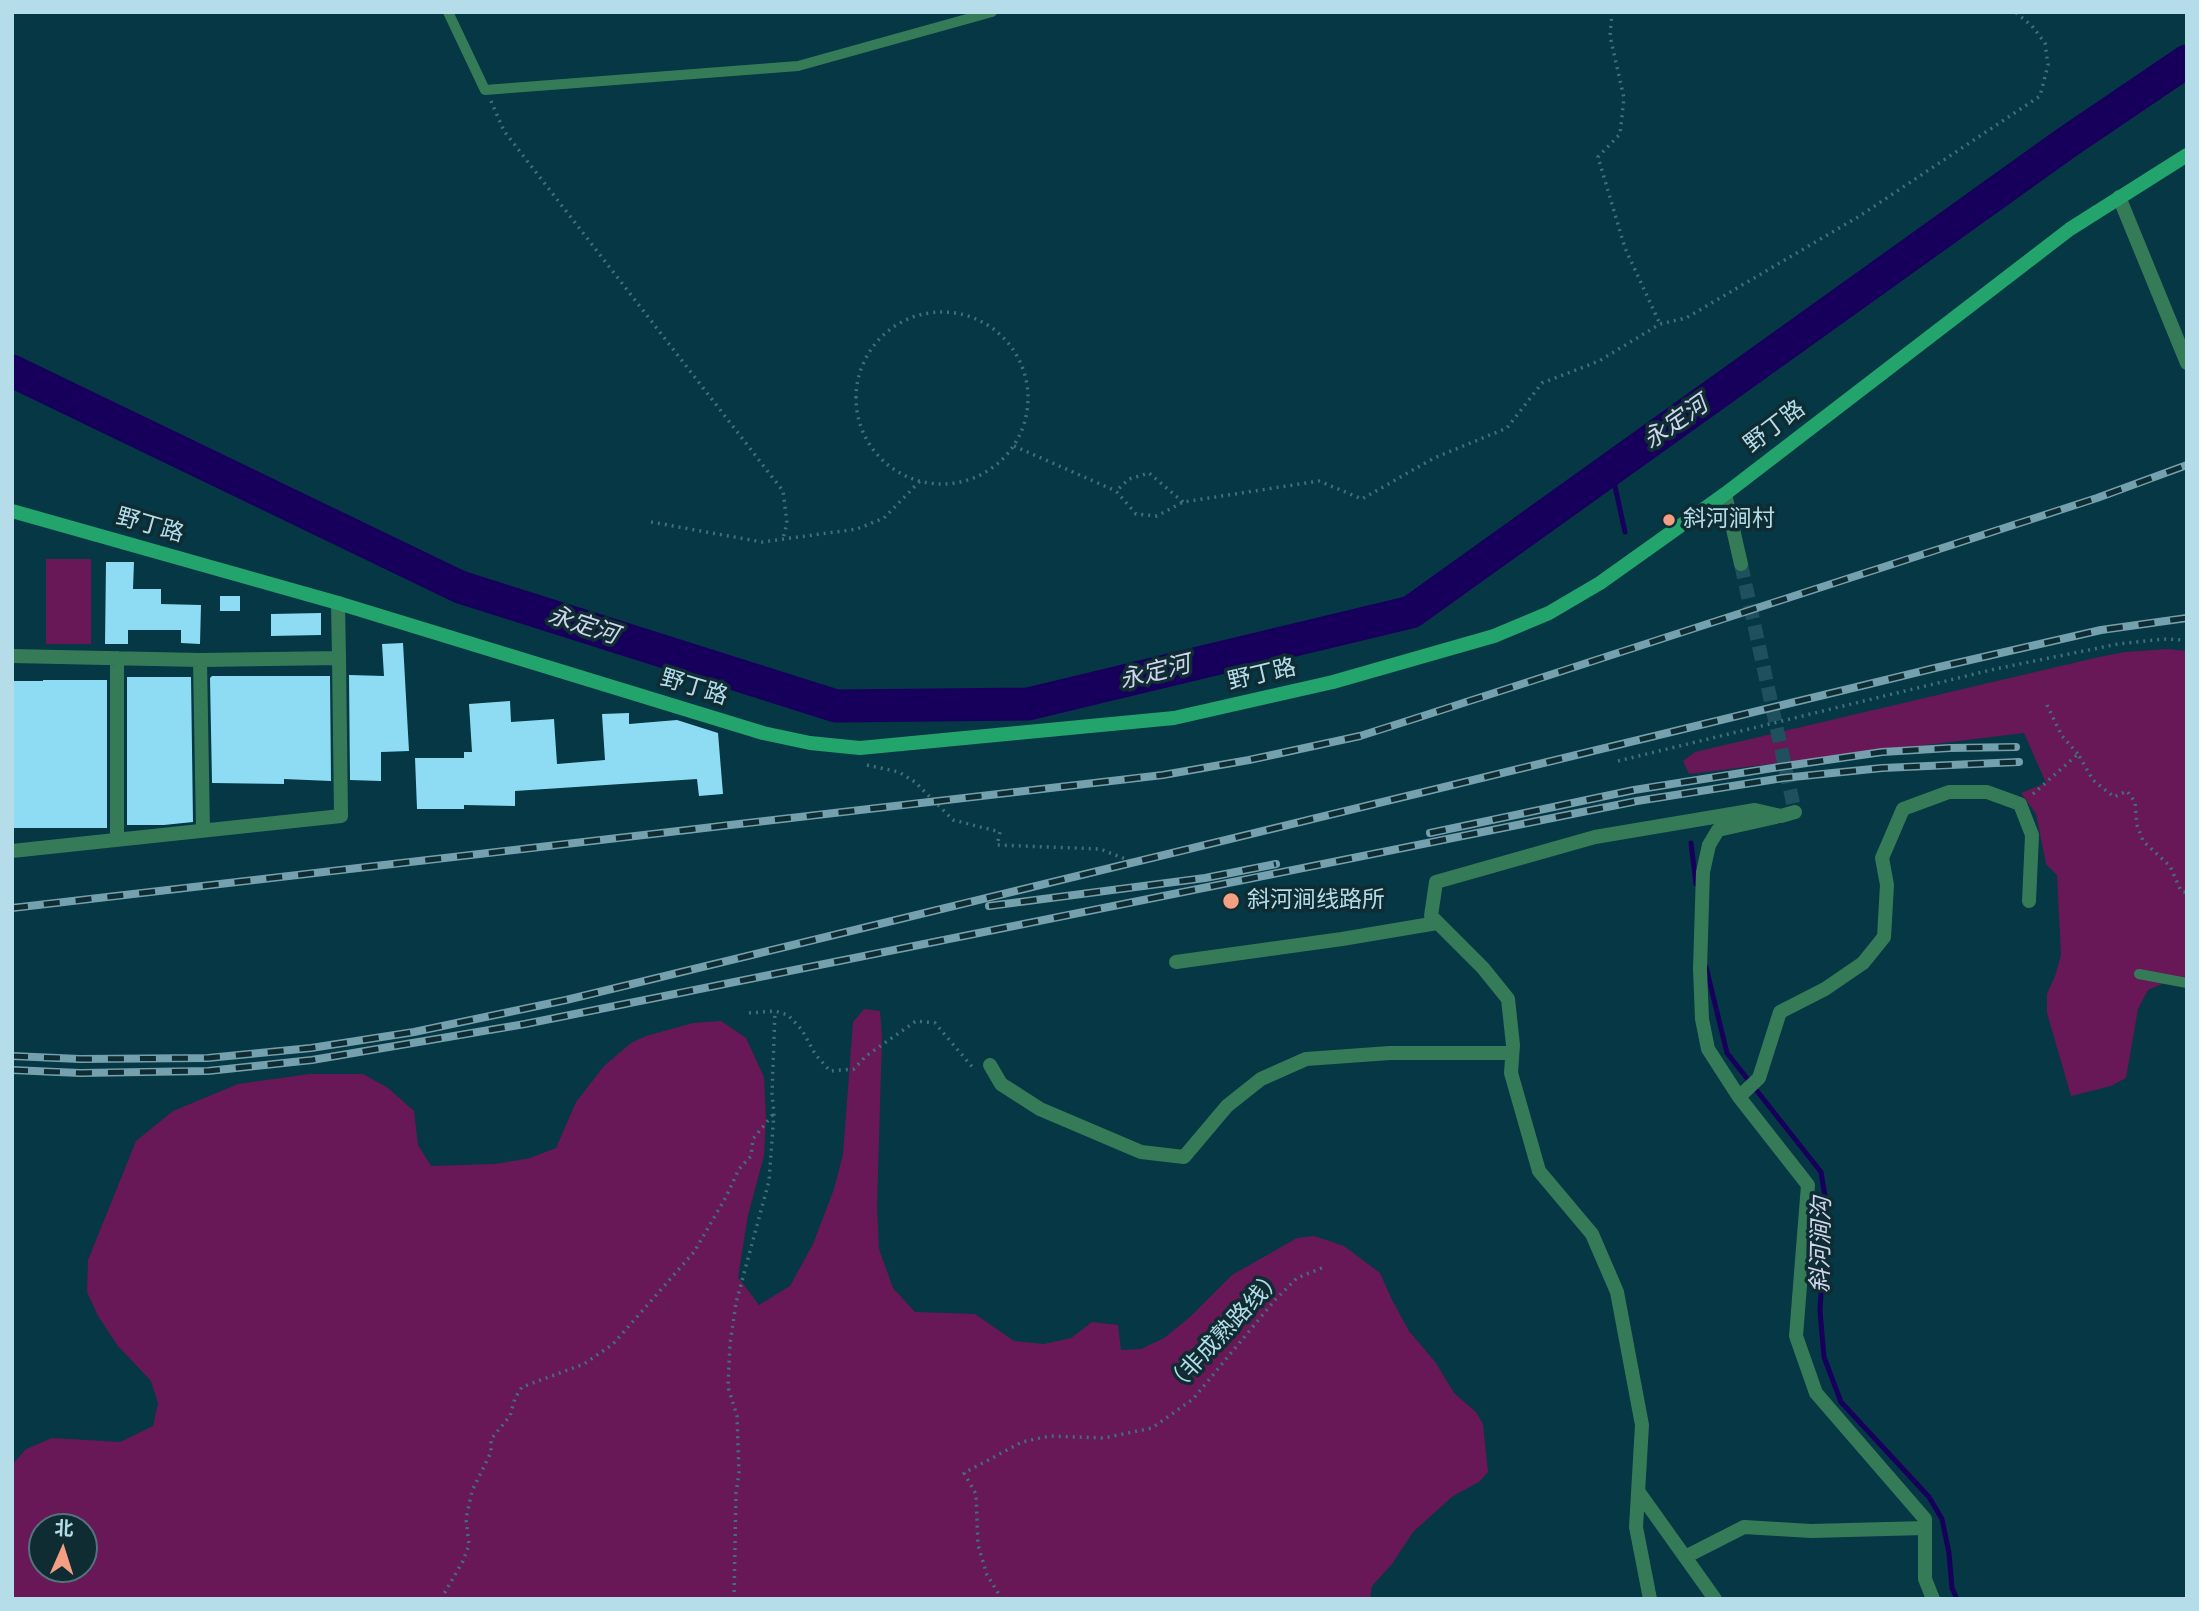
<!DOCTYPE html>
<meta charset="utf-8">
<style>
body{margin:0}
#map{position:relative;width:2199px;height:1611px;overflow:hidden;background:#053744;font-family:"Fira Sans Condensed","Noto Sans SC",sans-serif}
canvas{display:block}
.frame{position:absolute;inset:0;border:14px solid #b5dce9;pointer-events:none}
.north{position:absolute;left:28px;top:1513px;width:70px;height:70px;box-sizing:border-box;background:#102c33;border:2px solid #52727c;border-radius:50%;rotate:3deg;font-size:19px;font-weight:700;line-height:28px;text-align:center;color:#b5dce9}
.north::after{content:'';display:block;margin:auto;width:24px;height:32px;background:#f39f83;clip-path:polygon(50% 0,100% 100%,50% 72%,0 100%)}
</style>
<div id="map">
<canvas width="2199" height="1611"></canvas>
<div class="frame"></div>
<div class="north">北</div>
</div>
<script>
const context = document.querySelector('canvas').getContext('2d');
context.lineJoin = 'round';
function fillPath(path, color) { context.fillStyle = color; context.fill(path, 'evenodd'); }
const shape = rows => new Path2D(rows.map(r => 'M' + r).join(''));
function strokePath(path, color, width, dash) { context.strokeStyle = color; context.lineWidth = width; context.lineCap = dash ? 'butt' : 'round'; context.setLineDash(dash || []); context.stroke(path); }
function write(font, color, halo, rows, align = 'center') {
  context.font = font + ' "Fira Sans Condensed","Noto Sans SC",sans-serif'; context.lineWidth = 7; context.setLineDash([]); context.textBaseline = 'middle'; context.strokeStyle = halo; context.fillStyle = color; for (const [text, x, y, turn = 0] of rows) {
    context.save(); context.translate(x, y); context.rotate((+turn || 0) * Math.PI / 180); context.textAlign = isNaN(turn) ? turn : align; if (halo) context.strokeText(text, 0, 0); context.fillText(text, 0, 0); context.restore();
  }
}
fillPath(shape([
 [46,559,91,559,91,644,46,644],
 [2167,649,2187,651,2187,979,2171,980,2148,990,2138,1009,2126,1078,2111,1086,2071,1096,2047,1013,2047,994,2055,976,2061,955,2057,875,2046,864,2036,814,2021,793,2046,783,2024,733,1689,774,1683,761,1695,752,2099,657,2125,652],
 [864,1009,880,1011,882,1038,877,1206,879,1249,893,1288,915,1312,975,1314,1014,1341,1044,1344,1071,1338,1092,1322,1118,1325,1121,1350,1141,1349,1164,1338,1190,1317,1232,1275,1297,1238,1314,1236,1344,1246,1380,1273,1392,1300,1409,1331,1436,1363,1454,1393,1476,1412,1483,1424,1488,1472,1479,1482,1453,1496,1413,1532,1392,1564,1372,1586,1370,1599,12,1599,12,1465,26,1449,52,1438,120,1442,153,1426,158,1403,151,1381,118,1346,98,1316,87,1292,88,1260,136,1141,173,1111,238,1084,309,1074,363,1074,388,1088,414,1111,418,1145,431,1166,495,1164,530,1158,556,1148,576,1102,604,1066,631,1043,646,1036,693,1023,721,1021,746,1038,764,1077,766,1119,764,1156,748,1215,738,1277,759,1305,790,1286,813,1244,834,1189,843,1154,853,1022],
 [42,1527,84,1527,84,1569,42,1569]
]), '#681856');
strokePath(shape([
 [1611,468,1625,532],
 [1691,843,1696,884],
 [1706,967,1727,1053,1821,1172,1826,1203,1820,1311,1824,1357,1841,1402,1929,1497,1942,1519,1949,1553,1952,1588,1957,1599]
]), '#17005b', 5);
strokePath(shape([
 [12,371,460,587,836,706,1028,704,1411,612,2066,143,2187,61]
]), '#17005b', 33);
fillPath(shape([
 [106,562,134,562,133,589,161,589,161,604,201,605,200,644,181,643,181,630,128,630,128,644,105,644],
 [220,596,240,596,240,611,220,611],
 [321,613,321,635,271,636,271,614],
 [403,643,409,751,381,752,381,781,350,780,349,675,384,676,382,644],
 [212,676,330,676,331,781,284,779,284,784,212,783,210,678],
 [127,677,191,677,193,822,164,825,127,825],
 [43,680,107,680,107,828,12,828,12,681,43,681],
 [510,701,511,722,554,719,557,764,605,760,602,714,629,713,629,724,677,720,718,733,723,794,699,796,697,779,515,791,515,806,464,805,464,809,417,809,415,758,464,758,464,752,472,752,469,704]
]), '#8ddcf4');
strokePath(shape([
 [1741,564,1795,812]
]), '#1f505d', 14, [14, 7]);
strokePath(shape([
 [1612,12,1610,36,1624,98,1620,134,1598,157,1625,248,1660,324],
 [491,101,504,131,783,491,787,523,783,539],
 '856 398a86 86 0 1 1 172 0a86 86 0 1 1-172 0Z',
 [1014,446,1116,491],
 [1183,502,1149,473,1129,479,1116,491,1136,514,1157,516,1183,502,1319,481,1362,499,1434,458,1507,428,1542,383,1599,361,1660,324,1686,318,1858,217,2040,96,2048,65,2045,43,2032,26,2015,12],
 [651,522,762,542,857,529,884,518,920,481],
 [2047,705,2062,736,2078,754],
 [1618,761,1995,669,2118,644,2163,639,2187,640],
 [867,765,899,772,915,782,953,820,1000,832,997,845,1100,849,1133,862],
 [2033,794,2078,754,2093,780,2114,797,2127,791,2135,802,2137,825,2143,841,2170,866,2181,891,2187,893],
 [749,1013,775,1011,788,1015,802,1030,815,1054,830,1071,854,1069,866,1056,916,1021,935,1023,974,1069],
 [441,1599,463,1561,469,1545,466,1519,472,1491,491,1452,491,1439,510,1416,515,1398,522,1387,584,1364,613,1344,694,1252,726,1197,739,1169,751,1156,753,1139,774,1113],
 [734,1599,736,1493,739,1473,737,1416,728,1387,730,1344,736,1303,769,1181,774,1113,772,1094,775,1011],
 [1002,1599,987,1575,978,1545,976,1494,964,1473,1022,1442,1050,1436,1104,1438,1152,1428,1193,1399,1275,1300,1297,1278,1324,1267]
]), '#416f7c', 3.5, [2, 5]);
strokePath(shape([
 [448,12,485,90,798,66,992,12],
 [2139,974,2187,983]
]), '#367b58', 10);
strokePath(shape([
 [1725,494,1741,564],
 [12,656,200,660,339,658,338,603],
 [200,660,203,830],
 [117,839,117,658],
 [12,851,341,816,339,658],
 [1176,962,1342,939,1437,923],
 [990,1065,1001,1084,1040,1109,1141,1152,1184,1157,1227,1106,1261,1079,1306,1059,1390,1053,1512,1053],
 [1739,1097,1708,1049,1702,1019,1700,969,1703,872,1709,845,1718,830,1776,817],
 [1638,1491,1715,1599],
 [1685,1557,1744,1527,1811,1531,1925,1528],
 [1650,1599,1636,1527,1642,1425,1617,1292,1592,1234,1539,1171,1511,1073,1513,1045,1508,999,1483,968,1431,916,1436,882,1595,837,1755,810,1781,816,1795,812],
 [1933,1599,1925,1579,1925,1519,1816,1393,1796,1336,1808,1185,1739,1097,1759,1078,1780,1012,1825,989,1863,963,1884,937,1887,885,1882,858,1903,809,1949,792,1987,792,2020,804,2032,835,2029,901]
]), '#367b58', 14);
strokePath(shape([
 [2119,197,2187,363]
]), '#367b58', 14);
strokePath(shape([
 [12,511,338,603,763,733,810,743,860,748,1174,718,1333,682,1494,636,1549,613,1600,583,1725,494,2070,229,2187,155]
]), '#24a46d', 14);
const rail = shape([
 [1430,833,1634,790,1779,767,1882,752,1950,748,2016,747],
 [989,906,1205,878,1276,864],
 [12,908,1163,775,1249,760,1360,736,1426,715,2097,498,2187,465],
 [12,1056,80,1059,208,1058,311,1048,414,1032,566,1000,1935,668,2101,630,2187,618],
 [12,1070,80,1073,208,1071,312,1060,525,1024,1637,801,1783,778,1882,768,2019,762]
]);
strokePath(rail, '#75a0ad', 8);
strokePath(rail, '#102c33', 5, [16]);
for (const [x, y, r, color] of [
 [1669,520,7,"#f39f83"],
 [1231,901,9,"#f39f83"]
]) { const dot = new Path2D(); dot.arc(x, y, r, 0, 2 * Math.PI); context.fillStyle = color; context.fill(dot); strokePath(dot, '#102c33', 2.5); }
write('23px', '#b5dce9', '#102c33', [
 ["野丁路",1775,427,-37],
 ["野丁路",150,526,16],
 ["野丁路",1262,675,-13],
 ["野丁路",694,688,17],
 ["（非成熟路线）",1225,1332,-47]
]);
write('23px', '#b5dce9', '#102c33', [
 ["斜河涧村",1683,520],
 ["斜河涧线路所",1247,901]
], 'left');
write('italic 24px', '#d0d4ec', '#102c33', [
 ["永定河",1676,423,-35],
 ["永定河",583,626,18],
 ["永定河",1155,673,-14],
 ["斜河涧沟",1822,1245,-89]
]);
</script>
